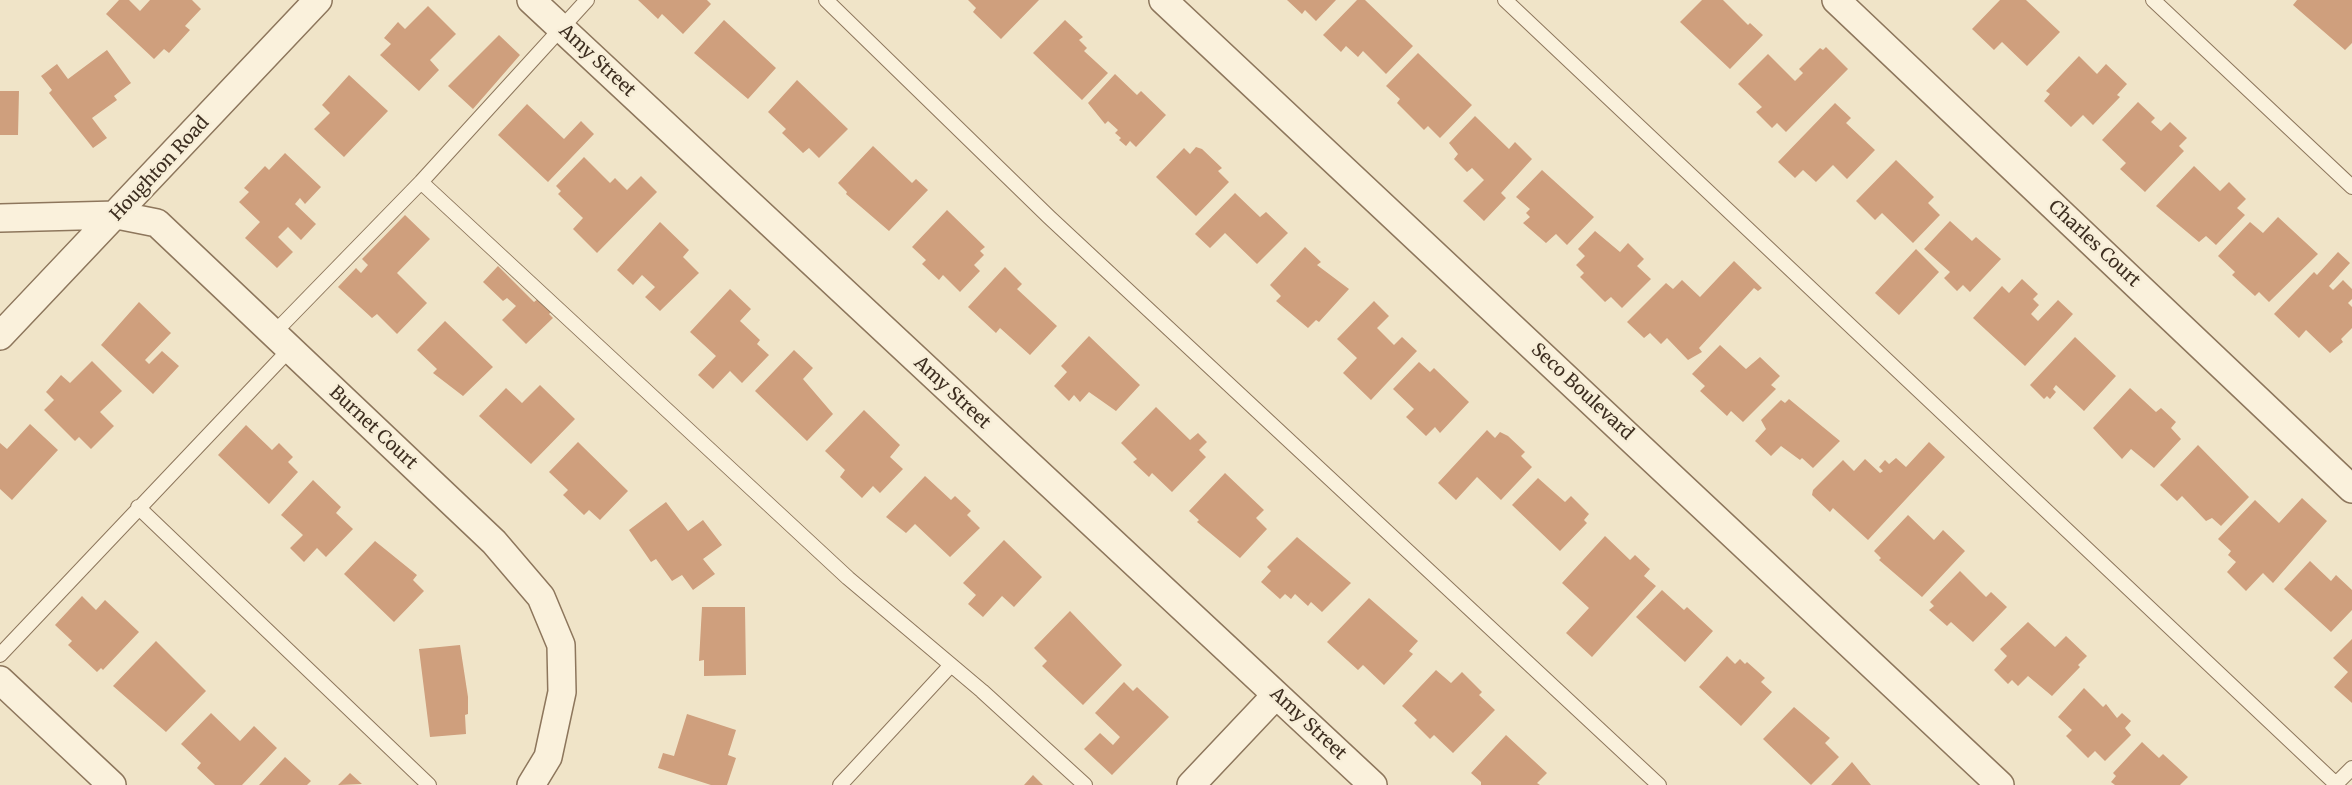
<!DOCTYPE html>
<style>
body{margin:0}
canvas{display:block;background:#f0e4c8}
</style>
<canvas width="2352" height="785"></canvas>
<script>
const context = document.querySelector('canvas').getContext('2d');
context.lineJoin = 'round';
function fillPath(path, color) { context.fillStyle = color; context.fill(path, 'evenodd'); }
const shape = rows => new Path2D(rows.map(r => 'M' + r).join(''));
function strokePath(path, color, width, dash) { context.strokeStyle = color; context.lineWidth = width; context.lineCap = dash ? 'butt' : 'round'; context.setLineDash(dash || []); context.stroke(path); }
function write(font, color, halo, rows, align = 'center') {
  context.font = font + ' Merriweather,serif'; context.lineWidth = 5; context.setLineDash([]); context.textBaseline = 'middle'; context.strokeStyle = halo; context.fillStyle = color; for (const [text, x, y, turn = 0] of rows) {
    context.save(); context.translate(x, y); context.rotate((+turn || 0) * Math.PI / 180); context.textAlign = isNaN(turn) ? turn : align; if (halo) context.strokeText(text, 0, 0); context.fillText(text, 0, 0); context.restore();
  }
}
fillPath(shape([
 [119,0,129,0,140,11,150,0,192,0,201,9,185,26,190,30,169,53,164,49,154,59,106,14],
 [638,0,707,0,711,4,683,34,662,14,658,19],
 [968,0,1039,0,1001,39,973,12,976,8],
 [1287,0,1336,0,1316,21,1305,10,1302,14],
 [1357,0,1365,0,1413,46,1386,74,1363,51,1358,57,1346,46,1341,52,1323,35],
 [1702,0,1723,0,1748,25,1750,23,1763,35,1730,69,1680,22],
 [2000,0,2026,0,2060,32,2027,66,2002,42,1994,50,1972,29],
 [2297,0,2352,0,2352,43,2345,50,2293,5],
 [428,6,456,34,430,60,439,70,419,91,380,55,391,44,384,38,398,22,405,29],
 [724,20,776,68,748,99,694,53],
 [1065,20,1083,37,1079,40,1087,48,1084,51,1108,73,1082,100,1033,53],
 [499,35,520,55,473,109,448,86],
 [1826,47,1848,69,1786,132,1777,123,1772,128,1756,112,1762,107,1738,84,1768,54,1795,81,1803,73,1799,69,1820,48,1823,50],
 [107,50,131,83,114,96,117,100,92,118,107,138,93,148,49,93,52,90,41,76,57,64,68,79],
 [1418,53,1472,105,1440,138,1428,126,1424,130,1397,103,1400,99,1386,86],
 [2079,56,2097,74,2106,64,2127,84,2117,95,2120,97,2093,125,2083,115,2071,127,2044,101,2050,94,2046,91],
 [1115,74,1137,95,1141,91,1166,115,1136,147,1130,141,1126,146,1119,140,1121,138,1115,133,1118,130,1108,121,1105,124,1088,103],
 [349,75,388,111,344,157,314,129,330,113,322,105],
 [797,80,848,129,819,158,809,148,803,153,782,133,786,129,768,112],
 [0,91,19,91,18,135,0,135],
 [2138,102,2155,118,2151,122,2161,131,2170,122,2187,138,2179,146,2184,151,2145,192,2120,169,2126,163,2102,140],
 [1835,103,1851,118,1846,123,1875,150,1847,179,1833,165,1816,182,1803,170,1795,178,1778,162],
 [527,104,564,139,581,121,594,134,548,182,498,135],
 [1475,116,1509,149,1515,142,1532,159,1501,193,1506,198,1484,221,1463,201,1484,180,1472,168,1467,172,1454,159,1458,154,1449,143],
 [873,146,912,183,916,179,928,190,889,231,846,194,847,192,838,183],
 [1196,147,1202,149,1222,168,1218,171,1229,182,1196,216,1156,177,1184,148,1190,154],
 [285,153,321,187,305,204,300,198,295,204,316,224,301,240,288,227,278,237,293,252,277,268,245,238,260,222,239,202,249,192,244,188,265,166,269,170],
 [584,157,610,183,615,178,627,190,641,176,657,192,597,253,573,229,583,218,558,194,561,191,556,186],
 [1896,160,1934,197,1928,203,1940,215,1913,243,1882,213,1875,220,1856,201],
 [2194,166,2220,191,2229,182,2246,199,2237,208,2245,215,2216,245,2206,236,2199,242,2156,206],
 [1542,170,1594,217,1567,245,1556,234,1546,243,1523,223,1530,217,1526,213,1530,209,1516,197],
 [1235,193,1260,217,1266,212,1288,233,1257,264,1225,233,1210,248,1195,234],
 [947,210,985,247,980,251,984,255,974,265,980,271,960,292,943,275,939,280,922,264,926,260,912,247],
 [405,215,430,239,397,273,427,303,397,334,377,314,372,318,338,287,356,268,361,273,368,265,362,259],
 [2278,217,2318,254,2269,302,2259,292,2255,296,2232,275,2235,272,2218,256,2250,222,2263,233],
 [1950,221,1972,241,1976,237,2001,259,1970,292,1963,285,1957,291,1944,278,1950,272,1924,249],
 [660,222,689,250,683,257,699,273,660,311,645,297,655,287,642,275,633,285,617,270],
 [1595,231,1620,252,1628,243,1644,259,1637,266,1651,279,1622,308,1611,297,1605,302,1580,277,1584,273,1576,265,1585,256,1578,249],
 [1305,247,1321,262,1317,265,1349,289,1319,322,1316,320,1308,328,1276,301,1281,296,1270,285],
 [1916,249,1939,272,1899,315,1875,293],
 [2338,252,2350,263,2329,286,2333,290,2343,280,2352,289,2352,299,2348,303,2352,307,2352,328,2341,339,2343,342,2330,353,2306,330,2299,338,2274,314,2314,272,2317,275],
 [1734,261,1762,288,1758,291,1754,288,1699,348,1702,352,1688,360,1667,338,1661,344,1650,333,1644,338,1627,322,1666,283,1673,289,1682,280,1700,297],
 [498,266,534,302,538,299,552,311,549,314,553,318,526,344,502,320,516,306,507,298,503,301,483,282],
 [1005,267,1022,284,1017,289,1057,326,1030,355,1000,328,996,333,968,307],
 [2022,279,2038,294,2033,299,2039,305,2031,314,2038,321,2058,300,2073,314,2025,366,1973,318,2002,286,2009,293],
 [730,289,751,309,740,321,760,340,757,344,769,355,742,383,730,371,713,389,698,375,716,356,690,332],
 [1374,301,1389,316,1377,328,1394,345,1402,337,1417,351,1371,400,1343,373,1357,358,1337,339],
 [139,302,171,333,145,360,149,364,162,351,179,366,153,394,101,345],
 [445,321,493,367,463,396,433,373,437,369,417,350],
 [1089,336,1140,385,1116,411,1089,392,1080,402,1074,395,1069,401,1054,386,1067,372,1061,366],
 [2075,337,2116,376,2084,411,2056,385,2053,389,2056,392,2050,399,2047,396,2044,399,2030,385],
 [1720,345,1746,369,1760,357,1780,376,1771,385,1776,389,1743,422,1731,411,1727,416,1700,391,1705,386,1692,374],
 [794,350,813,368,803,379,833,414,807,441,755,391],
 [92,361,122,391,100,412,114,426,91,449,79,437,75,441,44,410,54,400,46,392,61,375,70,383],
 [1419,362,1430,372,1434,368,1469,402,1440,433,1435,427,1426,436,1406,417,1414,409,1393,389],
 [540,385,575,419,531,464,479,416,506,388,522,403],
 [2130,388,2156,412,2161,408,2176,422,2171,428,2181,439,2154,468,2131,449,2122,459,2093,428],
 [1789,399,1840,441,1813,468,1802,458,1800,460,1781,446,1771,456,1755,441,1766,429,1761,420,1781,400,1785,403],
 [1156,407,1190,440,1198,433,1207,442,1199,450,1206,457,1172,492,1152,473,1149,477,1133,462,1137,459,1121,443],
 [864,410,900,445,890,457,903,469,880,493,873,486,862,498,840,477,845,470,825,451],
 [30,424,58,450,12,500,0,489,0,443,7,449],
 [246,425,272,450,279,443,293,457,288,462,298,472,269,504,218,455],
 [1487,430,1495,438,1500,432,1508,436,1525,452,1521,456,1532,467,1501,500,1477,477,1456,500,1438,483],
 [578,442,628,491,600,520,589,510,584,515,563,495,568,490,549,472],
 [1929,442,1945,457,1868,540,1833,508,1830,512,1812,495,1813,490,1843,460,1854,471,1865,459,1880,473,1883,471,1879,467,1885,460,1889,464,1896,458,1906,467],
 [2198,445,2249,497,2221,526,2212,518,2206,521,2182,496,2177,501,2160,485],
 [1225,473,1264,510,1256,518,1267,529,1240,558,1197,522,1199,520,1189,511],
 [925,476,951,500,955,496,971,511,967,515,980,528,950,557,915,524,906,533,886,517],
 [1538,478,1565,502,1571,496,1589,514,1584,520,1587,523,1560,551,1512,505],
 [313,480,341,507,336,513,353,529,326,557,317,548,304,562,290,548,303,535,281,515],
 [2302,498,2327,521,2273,583,2263,573,2246,591,2227,572,2236,562,2228,555,2231,551,2218,539,2255,500,2279,523],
 [666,502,688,531,703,520,722,545,703,559,715,574,693,590,682,575,672,581,656,559,651,562,629,530],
 [1908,515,1934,540,1943,530,1965,551,1922,597,1879,560,1881,558,1874,551],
 [1605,536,1630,560,1635,555,1650,569,1644,576,1656,586,1592,657,1566,633,1589,608,1562,583],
 [1297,537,1351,583,1322,612,1311,602,1308,606,1295,594,1291,599,1285,594,1280,599,1261,582,1271,571,1267,567],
 [1004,540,1042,577,1014,607,1002,596,983,617,968,604,976,595,963,583],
 [375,541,417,575,413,580,424,591,394,622,344,574],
 [2310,561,2331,581,2336,575,2352,590,2352,610,2331,632,2284,589],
 [1960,571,1986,597,1991,592,2007,607,1973,642,1951,622,1947,626,1929,610,1934,606,1930,602],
 [1662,590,1684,610,1687,607,1713,631,1685,662,1636,617],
 [82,596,96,610,105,600,139,632,103,670,101,668,97,672,68,645,72,641,55,625],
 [1369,598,1418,641,1409,651,1413,654,1384,685,1363,665,1358,670,1327,642],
 [702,607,745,607,746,675,704,676,704,660,699,661],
 [1070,611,1122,665,1083,705,1042,666,1047,661,1034,648],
 [2028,622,2055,647,2066,636,2087,656,2078,665,2080,667,2052,696,2028,676,2018,686,2012,680,2008,684,1994,670,2007,656,2000,649],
 [2352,639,2352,703,2334,687,2348,672,2333,658],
 [156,641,206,691,166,732,113,686],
 [460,645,468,697,468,714,465,715,466,734,430,737,419,649],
 [1727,656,1735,664,1740,659,1745,664,1747,662,1765,678,1761,682,1772,692,1741,726,1699,687],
 [1436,670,1451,683,1462,672,1482,692,1479,695,1495,710,1453,753,1434,735,1430,739,1414,723,1417,720,1402,706],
 [1124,682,1133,691,1137,687,1169,717,1112,775,1084,749,1100,733,1113,745,1120,737,1095,713],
 [2084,688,2103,707,2106,704,2117,718,2122,713,2131,721,2125,728,2131,735,2105,761,2095,751,2088,758,2066,736,2072,730,2058,717],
 [1794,707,1830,738,1825,743,1839,757,1811,785,1763,739],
 [211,713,240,741,254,726,277,748,242,785,215,785,197,768,201,763,181,744],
 [687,714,736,730,728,755,736,758,727,785,711,785,658,768,663,753,674,756],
 [1506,735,1547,773,1537,783,1540,785,1481,785,1481,782,1471,773],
 [2142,742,2159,758,2163,754,2188,777,2180,785,2115,785,2111,782,2116,776,2113,773],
 [285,757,311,781,307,785,259,785],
 [1852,762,1871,785,1831,785],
 [350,773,362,784,338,785],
 [1033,775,1043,785,1024,785]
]), '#cf9f7d');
const lane = shape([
 [826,0,1049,217,1659,785],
 [1505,0,2336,784],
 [2153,0,2352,187],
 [421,182,848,578,982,691,1085,785],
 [273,334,421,182,587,0],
 [138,507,429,785],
 [0,655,290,349],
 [840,785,951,665],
 [2335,785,2352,768]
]);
const street = shape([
 [531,0,1373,785],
 [1163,0,2000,785],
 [1836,0,2352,489],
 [0,218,117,215,157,223,494,542,541,597,561,645,562,692,548,757,531,785],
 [0,336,318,0],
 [0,680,112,785],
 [1191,785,1276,695]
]);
strokePath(lane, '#8d765c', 16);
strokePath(street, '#8d765c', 30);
strokePath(lane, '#faf1dc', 14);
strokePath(street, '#faf1dc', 27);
write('18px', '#3d2e20', '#f7eed8', [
 ["Amy Street",597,61,43],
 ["Houghton Road",160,169,-47],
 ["Charles Court",2094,244,43],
 ["Seco Boulevard",1582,392,43],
 ["Amy Street",952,393,43],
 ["Burnet Court",373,428,43],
 ["Amy Street",1308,724,43]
]);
</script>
